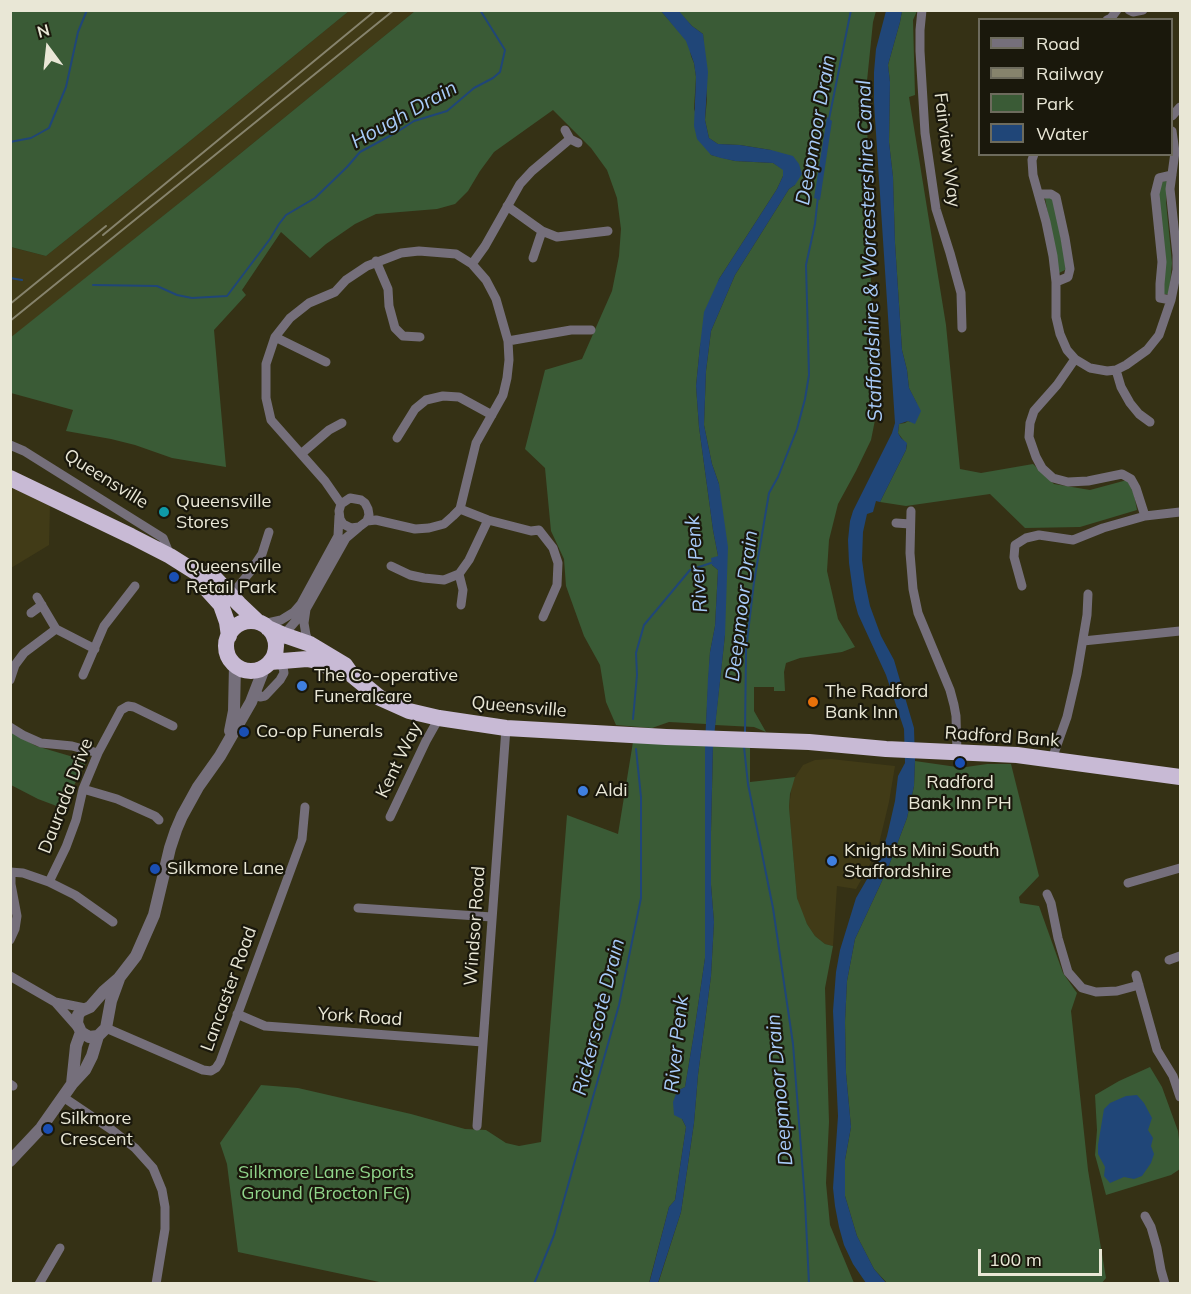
<!DOCTYPE html>
<style>
body{margin:0}
#map{position:relative;width:1191px;height:1294px;overflow:hidden;background:#353115;font-family:Mulish,sans-serif}
canvas{display:block}
.frame{position:absolute;inset:0;border:12px solid #e9e7d6;pointer-events:none}
.legend{position:absolute;left:978px;top:18px;width:195px;height:138px;box-sizing:border-box;background:#1a180c;border:2px solid #6d6b5d;margin:0;padding:8px 10px;list-style:none;font-size:18px;color:#e9e7d6}
.legend li{display:flex;align-items:center;gap:12px;height:30px}
.legend b{width:30px;border:2px solid #6d6b5d}
.north{position:absolute;left:18px;top:18px;width:60px;height:60px;-webkit-text-stroke:4px #1a180c;paint-order:stroke;rotate:345deg;font-size:16px;font-weight:700;line-height:24px;text-align:center;color:#e9e7d6}
.north::after{content:'';display:block;margin:auto;width:21px;height:27px;background:#e9e7d6;clip-path:polygon(50% 0,100% 100%,50% 72%,0 100%)}
.scale{position:absolute;left:978px;top:1249px;width:124px;height:27px;box-sizing:border-box;border:3px solid #e9e7d6;border-top:0;padding-left:8px;font-size:18px;line-height:21px;white-space:nowrap;color:#e9e7d6;-webkit-text-stroke:4px #1a180c;paint-order:stroke}
</style>
<div id="map">
<canvas width="1191" height="1294"></canvas>
<div class="frame"></div>
<ul class="legend">
<li><b style="height:8px;background:#756f7b"></b>Road</li>
<li><b style="height:8px;background:#86836c"></b>Railway</li>
<li><b style="height:16px;background:#3a5b36"></b>Park</li>
<li><b style="height:16px;background:#204678"></b>Water</li>
</ul>
<div class="north">N</div>
<div class="scale">100 m</div>
</div>
<script>
const context = document.querySelector('canvas').getContext('2d');
context.lineJoin = 'round';
function fillPath(path, color) { context.fillStyle = color; context.fill(path, 'evenodd'); }
const shape = rows => new Path2D(rows.map(r => 'M' + r).join(''));
function strokePath(path, color, width, dash) { context.strokeStyle = color; context.lineWidth = width; context.lineCap = dash ? 'butt' : 'round'; context.setLineDash(dash || []); context.stroke(path); }
function write(font, color, halo, rows, align = 'center') {
  context.font = font + ' Mulish,sans-serif'; context.lineWidth = 4.5; context.setLineDash([]); context.textBaseline = 'middle'; context.strokeStyle = halo; context.fillStyle = color; for (const [text, x, y, turn = 0] of rows) {
    context.save(); context.translate(x, y); context.rotate((+turn || 0) * Math.PI / 180); context.textAlign = isNaN(turn) ? turn : align; if (halo) context.strokeText(text, 0, 0); context.fillText(text, 0, 0); context.restore();
  }
}
fillPath(shape([
 [349,11,415,11,208,180,11,338,10,247,46,256,185,145],
 [10,485,50,505,49,545,11,568],
 [831,759,895,766,889,802,877,852,856,889,837,886,833,946,825,944,815,936,807,924,801,912,797,898,789,807,792,784,795,777,803,765,815,760]
]), '#413b17');
fillPath(shape([
 [10,11,11,10,349,11,185,145,46,256,11,247],
 [415,11,661,11,687,41,690,50,691,56,694,63,696,77,694,109,711,155,735,161,773,163,783,169,783,176,777,189,719,279,700,346,696,386,699,427,713,530,718,556,712,565,718,570,715,626,710,652,706,724,669,722,652,728,616,725,606,702,600,665,584,636,566,586,564,559,551,531,545,468,525,449,545,370,582,359,612,291,619,256,621,229,617,198,607,170,591,148,553,110,494,152,480,171,468,191,455,204,437,209,376,214,355,224,326,244,310,258,281,232,242,290,246,295,214,330,226,467,172,458,135,445,111,439,66,431,73,410,11,393,10,338,208,180],
 [678,11,876,11,873,22,867,81,868,207,876,415,871,440,856,471,838,504,829,540,827,571,838,619,855,647,842,652,800,658,786,663,784,672,785,691,774,691,774,687,754,687,754,711,766,732,754,727,715,725,725,635,719,484,712,464,704,425,706,371,711,331,735,275,789,189,795,185,771,150,740,145,718,144,709,138,705,120,707,99,703,34,692,26],
 [902,11,917,11,913,20,915,95,909,97,946,325,960,469,981,473,1033,464,1054,484,1090,490,1127,480,1134,494,1137,510,1080,527,1025,528,990,494,906,506,880,502,906,450,907,445,898,433,899,424,905,423,908,421,911,422,917,404,909,388,907,370,902,350,895,243,893,177,889,142,890,82,888,65,900,22],
 [1167,180,1166,202,1172,263,1169,294,1163,294,1158,198,1160,183],
 [1045,198,1053,198,1067,269,1059,273],
 [10,731,36,746,87,761,62,808,38,799,11,785],
 [633,742,705,745,705,958,694,1033,685,1087,677,1091,682,1119,686,1127,675,1200,669,1207,649,1283,384,1283,238,1252,227,1164,220,1143,261,1085,298,1088,411,1114,465,1129,486,1130,506,1143,519,1146,541,1142,567,815,618,834],
 [713,746,750,747,750,782,795,777,790,794,789,807,797,898,807,924,815,936,825,944,833,946,825,988,829,1122,826,1183,830,1225,854,1283,658,1284,681,1212,694,1123,698,1075,711,976,714,922,711,885,711,831],
 [915,761,957,767,966,767,987,764,1011,764,1039,876,1019,897,1020,903,1039,906,1063,973,1077,993,1071,1011,1088,1170,1106,1278,1101,1284,887,1283,874,1269,857,1236,845,1196,845,1160,851,1127,846,1073,845,1022,847,981,855,939,888,868,907,818,914,786],
 [1150,1067,1162,1087,1178,1131,1180,1148,1180,1169,1171,1175,1106,1195,1095,1155,1097,1130,1095,1095,1119,1081]
]), '#3a5b36');
fillPath(shape([
 [678,10,692,26,703,34,708,72,705,120,709,138,718,144,740,145,771,150,793,156,799,164,802,174,795,185,789,189,735,275,711,331,706,371,704,425,712,464,719,484,728,547,725,635,713,746,711,831,711,885,714,922,711,976,698,1075,694,1123,681,1212,658,1283,649,1284,669,1207,675,1200,686,1127,682,1119,674,1115,673,1102,677,1091,685,1087,694,1033,705,958,705,745,708,678,710,652,715,626,718,570,712,565,711,558,718,556,713,530,699,427,696,386,700,346,704,312,719,279,777,189,783,176,783,170,773,163,735,161,721,158,711,155,697,139,694,126,696,77,694,63,686,41,661,11],
 [886,11,902,11,900,22,888,65,890,82,889,142,893,177,895,243,902,350,907,370,909,388,921,411,915,424,908,421,899,424,898,433,901,438,907,443,906,450,880,502,876,501,873,512,867,514,863,532,862,560,865,582,870,606,881,636,894,660,914,728,915,761,914,786,907,818,888,868,855,939,847,981,845,1022,846,1073,851,1127,845,1160,845,1196,857,1236,874,1269,887,1284,866,1283,853,1264,844,1245,839,1227,835,1206,833,1188,838,1116,833,1011,836,972,840,950,856,898,880,857,887,836,895,801,898,776,905,763,904,729,886,675,858,614,854,599,849,563,848,540,850,521,853,511,892,433,895,423,874,103,874,72,876,49],
 [827,117,832,121,820,200,814,198],
 [1137,1095,1144,1103,1152,1118,1148,1130,1153,1138,1151,1146,1154,1154,1151,1163,1142,1176,1134,1179,1124,1177,1110,1183,1104,1176,1105,1167,1098,1154,1098,1145,1104,1109,1110,1103,1126,1096]
]), '#204678');
strokePath(shape([
 [829,119,851,10],
 [10,142,31,138,49,128,66,87,78,32,87,10],
 [10,278,22,280],
 [93,285,157,286,177,295,192,298,227,296,270,239,279,224,286,215,315,198,347,167,360,152,397,132,414,121,447,111,474,88,493,78,500,72,505,50,480,10],
 [633,719,637,675,636,653,644,625,690,570,714,562],
 [745,732,746,650,754,582,769,493,778,477,797,429,805,399,809,375,806,265,815,224,818,196],
 [744,747,748,784,773,908,793,1044,805,1201,809,1284],
 [534,1284,554,1235,619,1005,641,898,641,797,636,749]
]), '#204678', 2);
strokePath(shape([
 [922,10,920,30,920,51,925,133,936,209,950,253,961,293,962,328],
 [1129,10,1133,12,1143,10],
 [1107,20,1111,18,1117,10],
 [1172,116,1180,107],
 [565,130,570,139,578,143],
 [1034,154,1032,160,1033,175,1046,222,1053,256,1056,282,1056,317,1060,334,1067,350,1075,359,1090,368,1107,371,1116,370,1126,365,1147,350,1159,335,1171,300,1177,270,1177,255,1170,189,1175,152,1172,131],
 [1039,194,1051,194,1056,197,1065,238,1070,269,1068,277,1056,282],
 [507,206,542,231,557,237,608,231],
 [533,258,542,231],
 [376,261,388,289,389,306,395,328,403,336,420,337],
 [472,264,485,246,520,184,532,171,570,139],
 [1171,300,1160,298,1160,284,1162,262,1155,194,1159,178,1172,175],
 [275,337,326,362],
 [508,341,571,330,591,330],
 [1075,359,1057,385,1034,411,1030,423,1029,437,1036,457,1042,468,1053,478,1068,482,1088,481,1122,474,1131,479,1136,488,1145,516],
 [1116,370,1121,387,1130,403,1139,414,1150,422],
 [397,438,415,409,426,400,443,396,459,397,492,415],
 [10,445,24,451,163,538,169,553],
 [301,454,329,430,342,423],
 [341,504,325,481,271,420,266,398,266,364,275,337,290,318,309,303,335,292,346,280,367,266,401,253,419,251,456,254,472,264,486,280,496,299,508,341,509,360,507,378,503,395,476,443,460,509,453,516,444,524,429,528,415,529,376,520,367,521,359,527,351,528,343,524,340,519,339,511,341,504,350,498,361,500,365,503,368,509,369,515,367,521],
 [460,509,488,520,531,531,539,530,553,548,558,563,557,585,543,617],
 [911,511,910,553,913,589,918,613,950,690,954,705,956,716,957,753],
 [896,523,910,524],
 [391,566,410,575,424,578,444,580,459,574],
 [459,574,469,560,488,520],
 [459,574,463,590,461,605],
 [1022,586,1014,557,1015,545,1026,538,1039,535,1073,540,1103,528,1145,516,1180,512],
 [231,595,250,572,262,554,269,532],
 [37,597,56,629,95,649],
 [306,609,304,623,306,635,310,644],
 [31,613,42,605],
 [263,624,281,620,294,612,301,604,338,536,339,516],
 [1083,641,1180,631],
 [276,650,287,631,306,609,346,538,359,527],
 [83,675,104,626,135,586],
 [10,680,15,665,24,653,56,629],
 [256,691,260,697,265,696,280,680,284,673,283,667,276,662],
 [10,727,23,735,41,743,72,746,98,753],
 [1052,759,1067,717,1077,674,1087,615,1088,594],
 [83,789,117,799,155,816,159,820],
 [390,817,426,741,439,718],
 [10,872,23,873,49,882,75,895,113,922],
 [49,882,66,847,76,820,83,789,98,753,121,710,128,706,134,707,173,726],
 [1128,883,1180,868],
 [1047,894,1051,903,1058,938,1068,972,1082,988,1096,992,1117,991,1139,985],
 [358,908,492,917],
 [10,940,15,929,17,916,11,884,11,872],
 [1169,960,1180,956],
 [1136,975,1157,1050,1173,1076,1180,1097],
 [10,976,55,1002,85,1008],
 [55,1002,78,1028],
 [237,1014,265,1026,483,1042],
 [106,1028,203,1070,211,1071,216,1068,220,1062,302,839,305,807],
 [10,1084,13,1086],
 [63,1097,112,1130,135,1148,153,1168,162,1190,165,1207,165,1229,156,1284],
 [477,1126,506,728],
 [1145,1216,1151,1227,1157,1248,1161,1270,1165,1284],
 [39,1284,60,1248]
]), '#756f7b', 9);
strokePath(shape([
 [230,731,234,711,235,665],
 [98,1036,89,1037,81,1032,77,1023,78,1015,81,1011,90,1007,104,991,119,978,136,956,154,915,170,848,176,830,182,816,198,787,220,756,251,702,265,666],
 [72,1084,76,1046,81,1032],
 [10,1161,41,1128,72,1084,85,1070,92,1056,98,1036,106,1028,111,1001,119,979]
]), '#756f7b', 12);
strokePath(shape([
 [10,478,131,536,170,556,197,573,212,575,239,604,258,622],
 [197,573,202,584,221,605,227,622,229,636],
 '226 646a25 25 0 1 1 50 0a25 25 0 1 1-50 0Z',
 [268,628,284,635,310,644,345,665,352,675,380,698,409,711,439,718,506,728,666,737,809,742,886,749,1017,755,1180,777],
 [270,662,307,659,317,661,339,672]
]), '#c8bad5', 16);
strokePath(shape([
 [103,235,376,10],
 [10,304,106,226],
 [10,321,394,10]
]), '#86836c', 2);
for (const [x, y, r, color] of [
 [164,512,6,"#0f9aa8"],
 [174,577,6,"#1a4fb4"],
 [302,686,6,"#3f7fe0"],
 [813,702,6,"#e8710a"],
 [244,732,6,"#1a4fb4"],
 [960,763,6,"#1a4fb4"],
 [583,791,6,"#3f7fe0"],
 [832,861,6,"#3f7fe0"],
 [155,869,6,"#1a4fb4"],
 [48,1129,6,"#1a4fb4"]
]) { const dot = new Path2D(); dot.arc(x, y, r, 0, 2 * Math.PI); context.fillStyle = color; context.fill(dot); strokePath(dot, '#1a180c', 2); }
write('18px', '#e9e7d6', '#1a180c', [
 ["Fairview Way",947,150,83],
 ["Queensville",106,479,32],
 ["Queensville",519,707,5],
 ["Radford Bank",1002,737,4],
 ["Kent Way",399,760,-64],
 ["Daurada Drive",66,796,-69],
 ["Windsor Road",475,926,-86],
 ["Lancaster Road",229,989,-70],
 ["York Road",360,1017,4]
]);
write('18px', '#e9e7d6', '#1a180c', [
 ["Queensville",176,502],
 ["Stores",176,523],
 ["Queensville",186,567],
 ["Retail Park",186,588],
 ["The Co-operative",314,676],
 ["Funeralcare",314,697],
 ["The Radford",825,692],
 ["Bank Inn",825,713],
 ["Co-op Funerals",256,732],
 ["Radford",960,783,"center"],
 ["Bank Inn PH",960,804,"center"],
 ["Aldi",595,791],
 ["Knights Mini South",844,851],
 ["Staffordshire",844,872],
 ["Silkmore Lane",167,869],
 ["Silkmore",60,1119],
 ["Crescent",60,1140]
], 'left');
write('18px', '#90d58a', '#1a180c', [
 ["Silkmore Lane Sports",326,1173],
 ["Ground (Brocton FC)",326,1194]
]);
write('italic 20px', '#a8cbf9', '#1a180c', [
 ["Hough Drain",404,115,-29],
 ["Deepmoor Drain",816,130,-80],
 ["Staffordshire & Worcestershire Canal",870,251,-92],
 ["River Penk",697,564,-95],
 ["Deepmoor Drain",742,606,-83],
 ["Rickerscote Drain",599,1017,-76],
 ["River Penk",677,1044,-84],
 ["Deepmoor Drain",780,1090,-95]
]);
</script>
